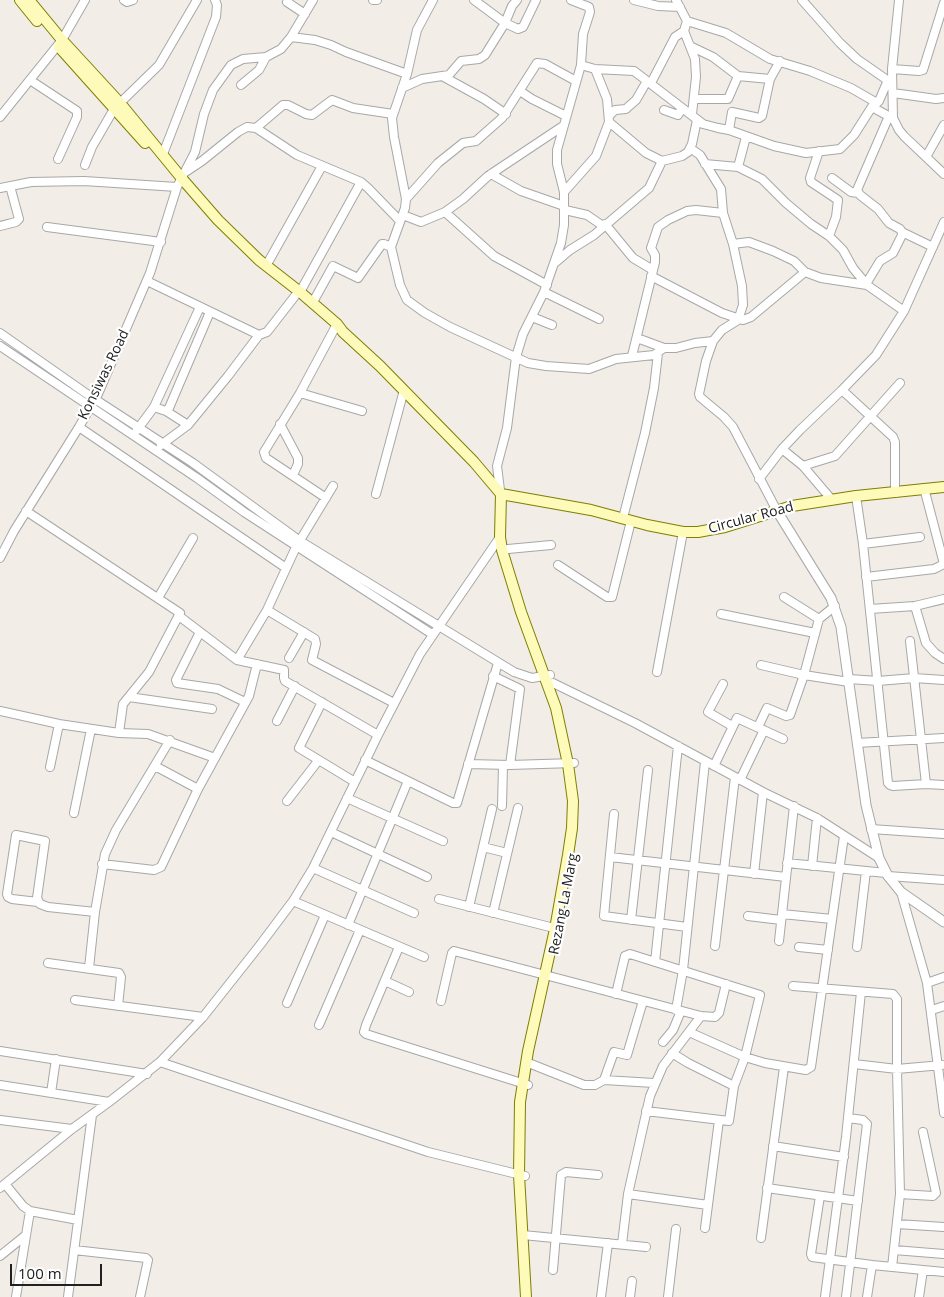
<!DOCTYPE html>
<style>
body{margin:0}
#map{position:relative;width:944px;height:1297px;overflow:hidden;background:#f2ede7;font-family:"Open Sans",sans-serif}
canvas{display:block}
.scale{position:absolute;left:10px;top:1264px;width:92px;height:22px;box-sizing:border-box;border:2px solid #212121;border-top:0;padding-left:6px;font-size:15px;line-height:18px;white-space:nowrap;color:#212121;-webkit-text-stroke:4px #fff;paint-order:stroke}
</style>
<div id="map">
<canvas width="944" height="1297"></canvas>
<div class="scale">100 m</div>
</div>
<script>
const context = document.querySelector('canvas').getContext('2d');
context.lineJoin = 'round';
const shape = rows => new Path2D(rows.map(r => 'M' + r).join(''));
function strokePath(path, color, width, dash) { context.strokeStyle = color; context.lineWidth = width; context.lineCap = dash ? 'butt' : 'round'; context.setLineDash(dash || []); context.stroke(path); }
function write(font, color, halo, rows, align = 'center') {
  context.font = font + ' "Open Sans",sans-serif'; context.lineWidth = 4.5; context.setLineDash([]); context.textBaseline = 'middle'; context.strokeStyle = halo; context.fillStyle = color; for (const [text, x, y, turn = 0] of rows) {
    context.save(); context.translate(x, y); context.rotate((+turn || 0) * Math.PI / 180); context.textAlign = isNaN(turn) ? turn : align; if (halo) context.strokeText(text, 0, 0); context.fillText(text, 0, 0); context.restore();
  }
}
const minor = shape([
 [124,0,127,2,133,0],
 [288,0,287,2,305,14],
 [373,0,377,0],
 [433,0,417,30,407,74,392,118,394,137,406,199,405,208,391,247,400,285,407,300,425,313,450,327,528,363,546,366,589,369,616,359,654,355,664,348,676,348,695,343,713,341],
 [474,0,505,23,518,29,523,27,536,0],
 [634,0,658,6,680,7],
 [676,0,687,21,684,31,695,59,696,77,692,114],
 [802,0,840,43,857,59,890,82],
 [899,0,892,69,893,118,899,130,904,136,944,174],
 [687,21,726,33,770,59,810,71,851,88,877,103,879,101,888,80],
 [291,37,315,40,331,45,346,52,407,74],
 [690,46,713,57,738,76,770,79,780,61],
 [581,65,595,69,634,71,703,124,718,128,729,130,774,146,806,153,840,149,854,135,875,102],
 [892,69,919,71,923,70,944,3],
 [444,77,484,99,506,114],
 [30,80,77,111,77,117,58,159],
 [651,83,675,37,684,31],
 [241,85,259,70,266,57],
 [402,88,422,79,449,75,461,61,479,59,485,55,505,23,512,6,517,0],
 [520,91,532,99,566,116],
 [893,93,936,99,944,98],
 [694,99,728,99,738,76],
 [120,103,159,65,197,0],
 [872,107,892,118],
 [664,110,678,115,682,108],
 [609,116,615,110,626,109,628,107,636,100,647,81],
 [0,117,62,40,85,0],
 [609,122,646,153,662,161],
 [256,128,283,105,288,105,306,114,312,115,332,100,353,108,393,114],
 [729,130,732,112,759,118,762,116,770,79],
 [690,148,700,155,721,189,723,213,733,244,742,286,743,305,738,320,722,330,713,341,706,361,699,394,700,397,724,417,733,427,777,511],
 [819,151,810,178,811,182,838,200,836,217,829,236],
 [163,154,216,17,217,5,215,0],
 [926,157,944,125],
 [705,164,738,167,762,179,786,203,811,224,829,236,843,250,853,268,867,285],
 [85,165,92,147,114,109],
 [738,167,746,137],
 [187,171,202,161,238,132,247,127,256,128,297,155,361,182,368,188,400,221],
 [491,174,521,191,564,206],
 [832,178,851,192,858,193],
 [0,188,31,182,84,181,177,187],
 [564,192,596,156,609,122,607,99,595,69],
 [406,199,438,163,463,143,476,141,502,118,537,63,545,64,576,81],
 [565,210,587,215,603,226],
 [445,212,494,256,547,285],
 [403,215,421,222,445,212,463,199,488,176,563,126],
 [605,224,633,258,653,270],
 [0,226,16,222,19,219,10,186],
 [47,227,161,242],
 [902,232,933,247],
 [733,244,749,242,773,251,794,261,805,272,821,278,867,285,904,311],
 [556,262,570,250,594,235,649,188,662,161,682,156,688,152,692,144,697,120],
 [266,266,322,166],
 [651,276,722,313,743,320,751,317,805,272],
 [147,281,259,335,267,332,295,296],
 [866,284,880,261,893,253,902,235,902,232,900,229,889,223,878,209,860,195,857,190,889,116],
 [300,292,361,182],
 [544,292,599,319],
 [313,302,333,266,358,278,382,244,384,244,391,247],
 [532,317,552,325],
 [0,333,87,394,193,463,300,541,514,672,532,678,550,675],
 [637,338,664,348],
 [0,346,197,478,244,512,432,634],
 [632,356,655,262,655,255,651,248,658,227,668,220,687,211,696,210,723,213],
 [842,390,893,437,895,442,895,493],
 [300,393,362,411],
 [154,407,166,411,169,408,210,312],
 [166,411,188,425],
 [280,424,298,458,298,464,293,475],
 [79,427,286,568],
 [137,430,154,407,200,307],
 [161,445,188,425,228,376,259,335],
 [782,449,803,466,832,500],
 [803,466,835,456,900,383],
 [759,479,782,449,800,430,842,390,876,355,904,311,944,222],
 [924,488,944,564],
 [500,490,497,466,507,428,516,357,523,334,544,292,561,243,564,225,564,192,557,164,557,150,581,65,583,34,590,12,589,7,571,0],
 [376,494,404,390],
 [856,496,863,544,888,783,890,785,893,786,926,784,944,785],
 [326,498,266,458,264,452,300,393,337,324],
 [26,511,180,613,149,672,123,704,119,733],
 [623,518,645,433,654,388,658,353],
 [863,544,920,537],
 [508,549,551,545],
 [0,558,14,531,79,427,98,394,150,273,177,187,195,152,204,114,213,90,231,65,243,59,266,57,281,49,291,37,313,0],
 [558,565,607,597,612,597,631,521],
 [866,577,934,569,944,564],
 [784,597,819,619],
 [158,598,193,538],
 [915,606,926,643,935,653,944,659],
 [870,609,915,606,944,599],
 [267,610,315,639,316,644,312,660,394,703],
 [721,614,815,633],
 [179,616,237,660,284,670,284,678,285,681,378,735],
 [200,632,176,680,177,683,218,689,245,702],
 [910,641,926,784],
 [289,658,304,632],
 [237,660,267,610,296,547,333,486],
 [761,665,804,675,849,682],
 [657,672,683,532],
 [493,676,520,689,510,765],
 [849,679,878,681,914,678,944,680],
 [553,683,635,723,763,792,817,818,879,858],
 [723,684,708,712,732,726],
 [129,697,212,709],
 [322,702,299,748,355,782],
 [0,711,59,724,119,733,148,734,215,758],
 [277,721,295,686],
 [758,727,767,708,786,716,790,715,804,675,819,619,835,606],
 [857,743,944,738],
 [365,760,453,803,457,803,498,663],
 [468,764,510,765,574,763],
 [155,766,198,789],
 [714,766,737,718,783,739],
 [50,767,59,724],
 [740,780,764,730],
 [347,798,443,841],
 [287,801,318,761],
 [502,806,503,765],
 [74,813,91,729],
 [614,814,604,916,687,927],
 [871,829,944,834],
 [331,832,427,877],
 [483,847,507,853],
 [610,857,786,877],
 [787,863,886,873],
 [102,864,154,870,161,867,198,789,249,696,257,664],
 [812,866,817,818],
 [313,868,414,913],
 [754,874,763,792],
 [888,876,944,880],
 [901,892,927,983,944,1113],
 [439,899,558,929],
 [293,901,424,957],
 [38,902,12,899,8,897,7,894,16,835,45,841,37,898,40,904,48,907,95,912],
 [469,907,492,809],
 [493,913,518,808],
 [782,914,832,919],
 [748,916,781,920],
 [631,920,648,770],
 [348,925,408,781],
 [779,941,794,806],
 [715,946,735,777],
 [399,947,366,1025,364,1032,366,1034,528,1085],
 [799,947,828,950],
 [857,947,866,871],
 [655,962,678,746],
 [48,963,119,973,121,977,118,1006],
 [89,968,95,912,105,854,116,830,170,740],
 [385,981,409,992],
 [927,983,944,977],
 [793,986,893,994,897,999,897,1069,900,1194,892,1267],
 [616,994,625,956,630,954,760,995,745,1057,734,1086,729,1121,646,1111],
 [75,1000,203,1017],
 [441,1001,452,953,454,951,701,1016,715,1017,719,1013,726,984],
 [287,1003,325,915],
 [676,1010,683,970,705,762],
 [932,1010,944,1006],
 [319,1025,360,930],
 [689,1032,745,1057,765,1063,806,1070,811,1067,844,836],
 [663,1042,673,1030,681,1011],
 [0,1051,147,1074],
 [672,1053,688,1063,734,1086],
 [160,1062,428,1152,525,1176],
 [531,1064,584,1085,595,1085,604,1080,654,1083],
 [854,1064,897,1069,942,1065],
 [604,1080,614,1052,627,1055,643,1001],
 [0,1085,109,1102],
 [51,1093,56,1059],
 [0,1120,72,1129],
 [773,1146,844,1157],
 [5,1184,23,1206,30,1211,78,1220],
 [0,1188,72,1129,109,1102,160,1062,203,1017,260,945,293,901,313,868,378,735,420,654,500,537],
 [767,1188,858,1201],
 [628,1194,708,1205],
 [900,1194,933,1196,936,1193,923,1132],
 [820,1196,811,1254,812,1257,872,1265,944,1272],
 [897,1224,944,1227],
 [705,1228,719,1120],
 [523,1235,646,1247],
 [761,1238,784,1067],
 [622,1244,628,1194,650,1096,663,1066,701,1016],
 [74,1250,146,1258,148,1260,140,1297],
 [894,1250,944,1254],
 [0,1256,26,1235],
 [553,1270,561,1175,566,1172,598,1175],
 [16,1297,30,1211],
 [68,1297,92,1115],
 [601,1297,608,1243],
 [630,1297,632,1281],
 [668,1297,676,1229],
 [825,1297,846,1137,861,992],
 [846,1297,867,1124,863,1120,848,1118],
 [867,1297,872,1265],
 [919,1297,923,1270]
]);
const tertiary = shape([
 [777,511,831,598,841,627,866,805,879,858,888,876,901,892,944,922]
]);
const secondary = shape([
 [20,0,37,21],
 [29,0,62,40,120,103,184,181,218,220,259,260,300,292,337,324,343,332,380,366,474,462,501,494],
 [59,47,145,143],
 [501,494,500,537,502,550,521,612,556,708,568,764,573,801,572,828,568,855,555,929,528,1051,520,1102,519,1175,526,1297],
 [501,494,591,510,647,525,683,532,698,532,725,527,792,506,856,496,944,487]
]);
strokePath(minor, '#a8a8a8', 10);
strokePath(tertiary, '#a8a8a8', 11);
strokePath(secondary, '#7f7f00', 12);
strokePath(minor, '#fff', 8);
strokePath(tertiary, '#fff', 9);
strokePath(secondary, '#fefab9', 10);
write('14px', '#212121', '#fff', [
 ["Konsiwas Road",104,375,-64],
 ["Circular Road",751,518,-15],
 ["Rezang La Marg",564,904,-79]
]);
</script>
